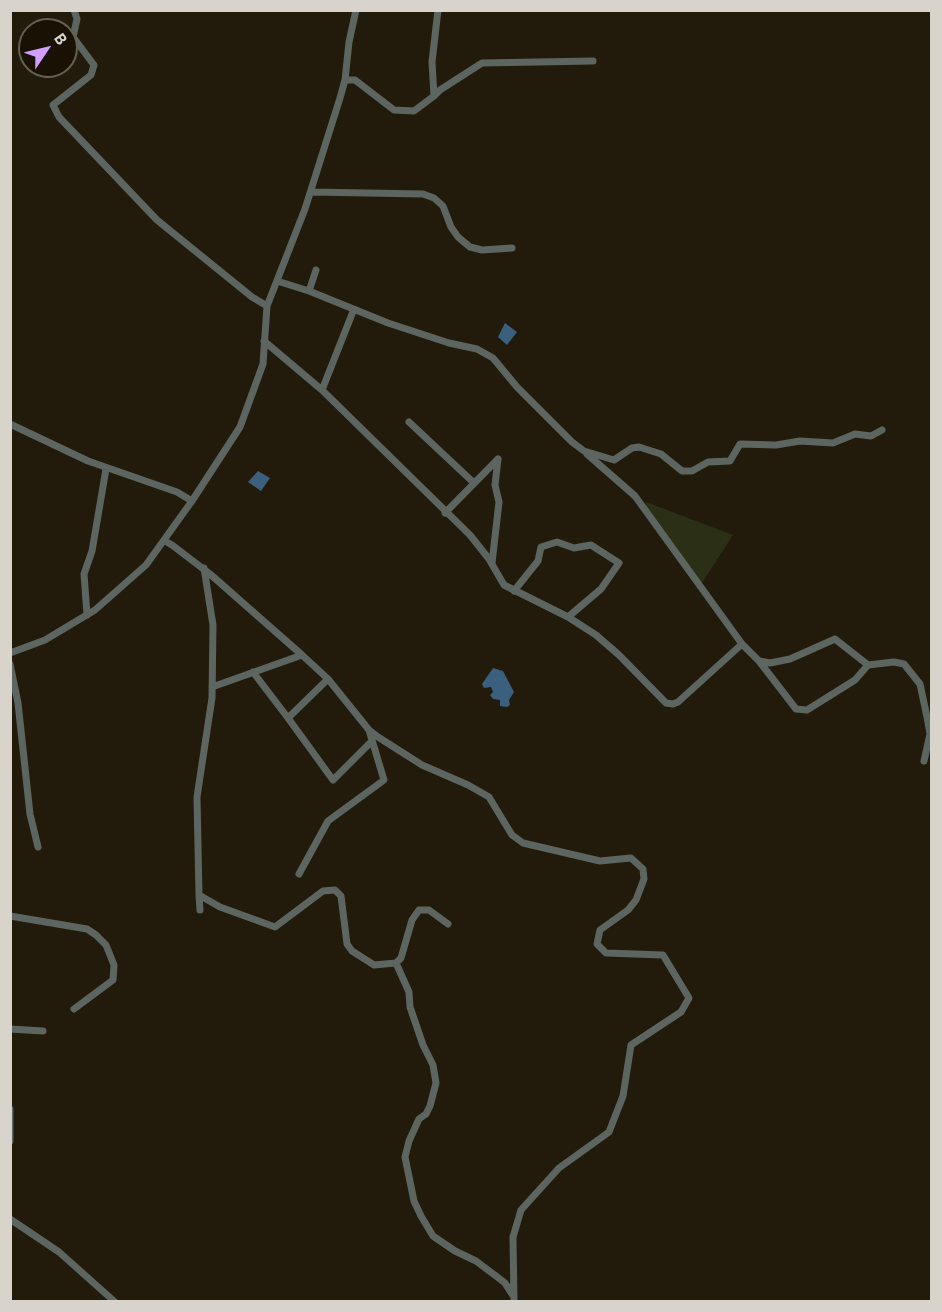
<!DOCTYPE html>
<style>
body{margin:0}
#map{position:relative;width:942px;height:1312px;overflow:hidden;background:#221b0c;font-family:"Archivo Narrow",sans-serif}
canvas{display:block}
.frame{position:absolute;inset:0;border:12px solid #d9d4cb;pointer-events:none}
.north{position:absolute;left:18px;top:18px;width:60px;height:60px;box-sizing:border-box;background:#191204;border:2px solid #666054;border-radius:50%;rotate:55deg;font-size:16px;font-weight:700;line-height:24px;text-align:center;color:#d9d4cb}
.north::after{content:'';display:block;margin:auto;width:21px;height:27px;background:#d19dfe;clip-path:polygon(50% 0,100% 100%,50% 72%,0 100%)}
</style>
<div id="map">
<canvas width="942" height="1312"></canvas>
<div class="frame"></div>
<div class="north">B</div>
</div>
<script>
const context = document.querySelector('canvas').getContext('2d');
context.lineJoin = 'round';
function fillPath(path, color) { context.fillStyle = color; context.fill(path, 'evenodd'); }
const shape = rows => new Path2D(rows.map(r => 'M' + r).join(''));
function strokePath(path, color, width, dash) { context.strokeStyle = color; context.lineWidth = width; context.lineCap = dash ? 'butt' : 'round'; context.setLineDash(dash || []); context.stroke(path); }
fillPath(shape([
 [646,502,733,535,702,583,691,572,646,508]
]), '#2a2f16');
fillPath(shape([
 [505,323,517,332,507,345,498,337],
 [258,471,270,478,261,491,248,482],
 [493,668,503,671,514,692,509,700,510,705,507,707,500,706,500,700,493,699,490,695,493,692,491,687,484,688,482,684]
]), '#3a607d');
strokePath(shape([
 [74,10,77,19,73,37,94,65,91,75,53,105,59,117,157,220,252,297,267,306],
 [345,80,355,80,394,110,414,111,434,96,432,62,438,10],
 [434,96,440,90,482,63,593,61],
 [311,192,423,194,434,198,443,206,451,227,458,237,470,247,482,250,512,248],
 [277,281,309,291,388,323,449,343,477,349,493,358,517,387,572,442,584,451,614,460,632,448,639,447,661,454,682,471,692,471,708,462,730,461,740,444,776,445,800,441,833,443,855,434,871,436,882,430],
 [309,291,316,270],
 [264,341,322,390,470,535,489,559,504,585,568,617,596,635,619,655,666,703,673,704,678,702,742,644],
 [322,390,354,309],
 [409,422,474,483],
 [10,424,88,461,177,492,192,501],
 [587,454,635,496,742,644,759,661,770,663,790,659,835,639,868,665,894,662,904,664,920,684,927,717,930,734,924,761],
 [445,513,498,459],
 [165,541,172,545,210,574,302,655,328,679,369,730,378,737,422,765,468,785,489,797,512,835,523,843,600,861,631,858,643,869,644,879,636,900,628,910,600,930,597,944,606,953,663,955,689,998,681,1012,631,1045,623,1096,609,1132,559,1168,521,1210,513,1237,514,1302],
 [492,563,499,502,495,485,498,459],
 [204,568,213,625,212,698,197,797,199,895,220,907,275,927,323,891,335,890,341,896,347,944,352,951,374,965,396,963,401,958,412,920,419,910,429,910,448,924],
 [514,591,538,561,541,547,557,542,574,548,591,545,619,563,601,589,568,617],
 [87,615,84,574,92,551,106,469],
 [10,653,45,640,95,610,146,565,192,501,240,427,263,364,267,306,305,209,340,98,345,80,349,42,356,10],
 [759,661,796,709,807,710,855,680,868,665],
 [10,664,18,703,30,814,38,847],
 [253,672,288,718,328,679],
 [212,687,302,655],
 [288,718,333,780,372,741],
 [299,874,328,821,384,780,369,730],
 [199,895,200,910],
 [10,916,87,929,96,935,106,945,114,965,113,980,74,1009],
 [396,963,409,992,410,1007,423,1045,433,1065,436,1083,430,1106,426,1114,419,1119,409,1141,405,1157,414,1201,421,1216,433,1236,455,1251,476,1261,496,1276,505,1283,512,1294],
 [10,1029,43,1031],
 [10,1109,10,1141],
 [10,1219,59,1252,115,1302]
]), '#5c6560', 7);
</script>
